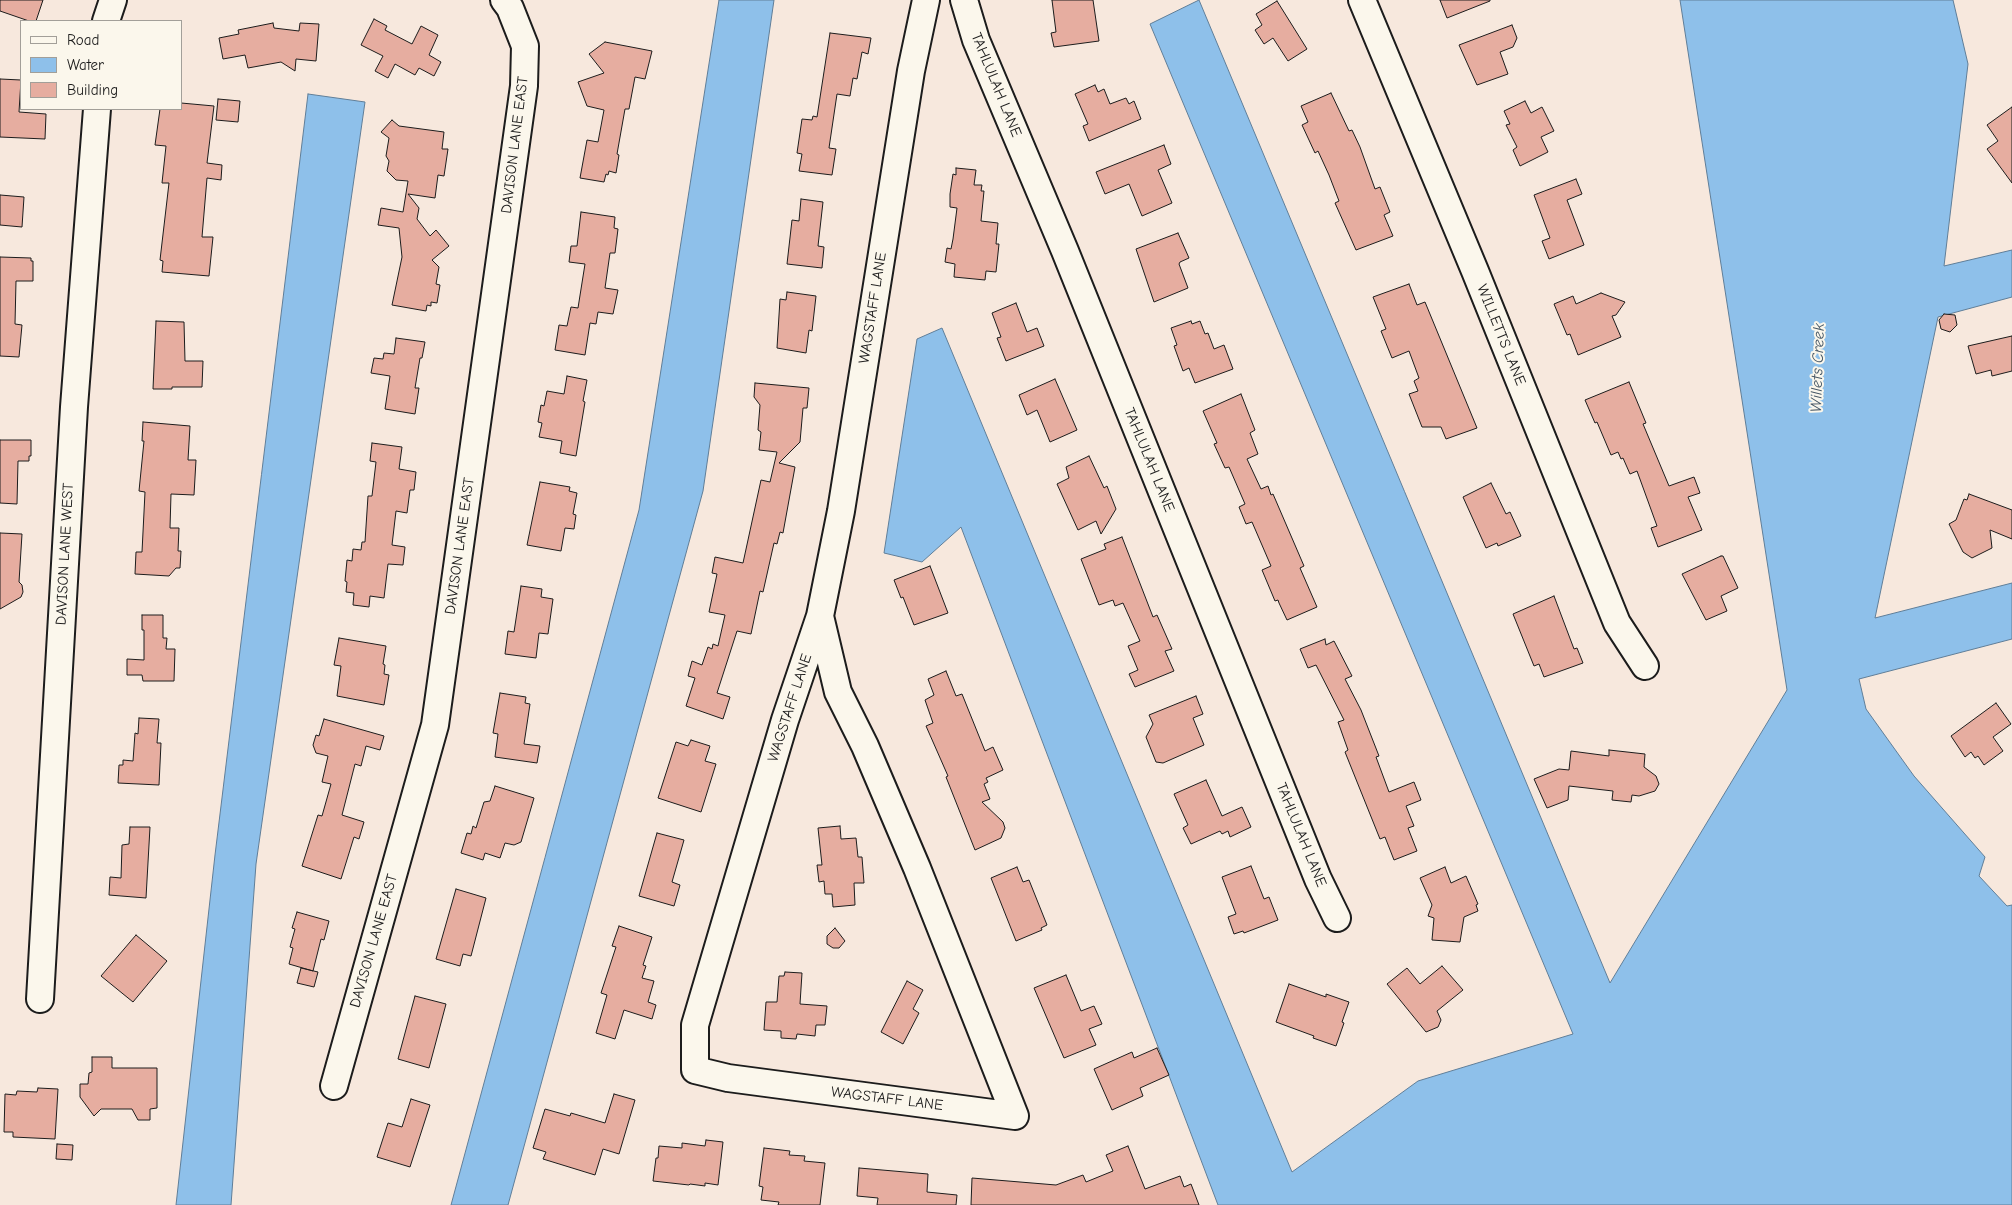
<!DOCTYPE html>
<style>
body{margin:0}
#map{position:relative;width:2012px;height:1205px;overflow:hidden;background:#f7e8dd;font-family:"Comic Neue",sans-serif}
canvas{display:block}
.legend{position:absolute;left:20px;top:20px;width:162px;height:90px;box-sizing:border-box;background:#fbf7ec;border:1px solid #a29f99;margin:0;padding:6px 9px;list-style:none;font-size:15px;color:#1c1c1c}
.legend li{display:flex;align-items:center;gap:10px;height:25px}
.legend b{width:25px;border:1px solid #a29f99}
</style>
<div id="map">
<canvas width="2012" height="1205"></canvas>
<ul class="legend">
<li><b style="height:6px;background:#fbf7ec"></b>Road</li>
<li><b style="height:14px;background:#8ec0ea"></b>Water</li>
<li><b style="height:14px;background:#e6ada0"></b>Building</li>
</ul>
</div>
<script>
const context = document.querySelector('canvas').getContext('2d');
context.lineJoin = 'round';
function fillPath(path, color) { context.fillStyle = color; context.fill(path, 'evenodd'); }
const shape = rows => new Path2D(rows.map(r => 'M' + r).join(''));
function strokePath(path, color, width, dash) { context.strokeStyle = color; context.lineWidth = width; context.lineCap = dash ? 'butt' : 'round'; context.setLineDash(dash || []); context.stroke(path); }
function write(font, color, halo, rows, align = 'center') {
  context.font = font + ' "Comic Neue",sans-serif'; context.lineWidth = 4; context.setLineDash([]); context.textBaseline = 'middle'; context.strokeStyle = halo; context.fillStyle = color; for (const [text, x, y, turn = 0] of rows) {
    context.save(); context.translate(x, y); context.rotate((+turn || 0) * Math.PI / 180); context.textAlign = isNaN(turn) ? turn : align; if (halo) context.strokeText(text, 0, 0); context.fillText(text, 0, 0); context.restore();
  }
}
const water = shape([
 [719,0,774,0,703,491,508,1205,451,1205,639,510,719,0],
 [1199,0,1610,983,1787,690,1680,0,1953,0,1968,64,1944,266,2012,250,2012,297,1938,317,1875,618,2012,583,2012,639,1859,679,1866,709,1914,776,1985,857,1979,876,2007,906,2012,905,2012,1205,1218,1205,961,527,922,562,884,553,917,339,942,328,1292,1172,1418,1081,1573,1034,1150,24,1199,0],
 [308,94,365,102,256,864,231,1205,176,1205,215,855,308,94]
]);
fillPath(water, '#8ec0ea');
strokePath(water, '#607e98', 1);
const building = shape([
 [0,0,43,0,36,21,29,21,0,11,0,0],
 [1052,0,1093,0,1099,41,1054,47,1051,33,1056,32,1052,0],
 [1440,0,1490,0,1490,1,1447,18,1440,0],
 [1277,1,1307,49,1288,61,1273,38,1264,44,1255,30,1262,25,1256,14,1277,1],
 [374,19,387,26,385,30,412,44,421,26,438,35,429,55,441,62,434,76,419,68,415,75,395,64,388,78,375,71,383,56,361,45,374,19],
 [273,23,274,28,299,31,300,23,319,24,316,61,296,59,295,71,281,62,248,68,245,55,223,59,219,38,239,34,238,30,273,23],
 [1512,25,1517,38,1513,47,1500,52,1508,74,1477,85,1459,45,1512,25],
 [830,33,871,38,868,54,862,52,857,79,853,78,850,96,837,94,829,148,836,149,832,175,799,171,802,154,797,153,802,119,812,120,813,116,817,117,830,33],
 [605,42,652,51,645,79,635,77,629,109,625,109,617,154,619,155,616,173,609,171,608,175,606,174,604,182,580,178,587,140,598,142,604,110,587,106,578,82,604,73,589,54,605,42],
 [0,79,21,80,19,112,46,114,45,139,0,137,0,79],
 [1095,85,1098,92,1104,89,1110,104,1126,98,1129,104,1134,101,1141,119,1089,141,1083,126,1088,124,1075,94,1095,85],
 [1331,93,1349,131,1352,130,1360,147,1375,189,1380,187,1390,212,1384,215,1393,236,1356,250,1335,203,1339,201,1329,175,1318,151,1315,153,1302,125,1308,122,1301,106,1331,93],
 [218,99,240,101,238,122,216,120,218,99],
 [1525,101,1531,113,1542,107,1554,131,1541,137,1548,152,1520,166,1513,150,1517,147,1506,125,1510,124,1504,111,1525,101],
 [181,103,214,106,207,163,222,165,221,180,207,178,202,237,213,237,209,276,162,272,163,261,160,260,169,183,162,183,166,146,155,145,160,109,181,109,181,103],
 [2012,107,2012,183,1987,149,1998,141,1987,125,2012,107],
 [392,120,399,126,444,132,442,149,448,149,444,176,438,175,435,198,408,194,419,208,417,219,430,236,436,230,449,246,432,260,439,267,436,284,440,285,437,303,431,302,431,306,427,305,426,311,392,305,402,257,399,228,378,225,381,208,403,212,408,181,396,180,387,171,389,161,386,156,389,138,381,132,392,120],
 [1164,145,1171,164,1158,170,1172,203,1142,216,1129,184,1105,194,1096,172,1164,145],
 [956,168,976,170,974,185,982,185,981,191,984,191,981,221,998,223,996,244,999,244,996,272,986,271,985,280,954,277,955,264,945,262,947,248,951,249,953,239,957,208,950,207,950,194,953,174,956,175,956,168],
 [1576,179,1582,194,1567,200,1584,245,1549,259,1542,241,1550,238,1534,195,1576,179],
 [0,195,24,197,22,227,0,225,0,195],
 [801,199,823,202,818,246,824,247,822,268,787,264,792,220,799,221,801,199],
 [581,212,615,217,614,228,618,229,615,253,610,253,605,288,618,290,613,314,598,312,596,324,590,323,585,355,555,350,559,325,567,326,571,307,578,308,585,264,569,262,571,246,577,246,581,212],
 [1178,233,1189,258,1180,262,1179,264,1188,288,1154,302,1136,249,1178,233],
 [0,257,31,258,31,261,33,261,33,281,16,281,15,324,22,325,19,357,0,356,0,257],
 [1409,284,1417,305,1425,302,1477,428,1446,439,1441,427,1422,427,1409,394,1418,391,1414,381,1419,378,1409,351,1392,358,1381,331,1386,329,1373,297,1409,284],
 [787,292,816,296,812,331,809,330,806,353,777,348,780,299,786,300,787,292],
 [1601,293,1625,302,1616,315,1612,316,1621,337,1578,355,1570,334,1567,335,1554,304,1573,296,1576,304,1601,293],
 [1016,303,1027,332,1037,328,1044,346,1006,361,997,338,1001,337,992,313,1016,303],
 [1944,314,1955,315,1957,325,1950,332,1941,329,1939,320,1944,314],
 [156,321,184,322,185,361,203,361,202,387,172,387,172,389,153,389,156,321],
 [1191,321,1192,324,1200,321,1205,334,1208,333,1214,349,1224,345,1233,369,1195,383,1189,368,1183,371,1174,346,1177,345,1171,328,1191,321],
 [2012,336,2012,371,1992,376,1991,370,1976,374,1968,346,2012,336],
 [396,338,425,342,422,358,420,358,415,388,419,388,415,414,385,409,390,376,371,373,374,358,383,359,384,353,394,354,396,338],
 [567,376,587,380,583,401,585,402,576,456,560,453,562,441,539,437,542,423,538,422,541,405,544,406,547,391,564,394,567,376],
 [1055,379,1077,430,1050,442,1037,410,1027,415,1019,395,1055,379],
 [1629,382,1646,423,1643,424,1669,486,1694,477,1700,493,1688,497,1702,530,1658,547,1651,528,1657,526,1637,471,1630,474,1623,458,1621,459,1618,452,1611,455,1597,422,1595,423,1585,400,1629,382],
 [755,383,809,388,807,408,803,408,800,442,779,463,795,467,783,533,780,532,777,544,774,543,763,592,760,591,751,634,737,631,717,693,730,697,723,719,686,706,695,678,688,676,692,661,702,665,708,647,712,649,713,644,718,646,725,615,709,612,717,574,712,573,715,557,743,563,761,480,770,482,777,452,759,450,761,432,758,430,760,405,754,397,755,383],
 [1241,394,1255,430,1250,433,1258,454,1247,459,1261,489,1268,486,1271,495,1273,494,1304,566,1300,568,1317,607,1287,620,1279,603,1278,600,1275,601,1262,570,1271,566,1252,522,1246,524,1239,507,1245,504,1229,467,1225,468,1214,444,1217,443,1203,411,1241,394],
 [143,422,190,426,188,460,196,460,194,495,171,494,170,528,179,528,178,551,181,551,180,568,176,568,169,576,135,574,136,552,142,552,145,492,139,491,144,441,142,441,143,422],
 [0,440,31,440,31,456,29,456,29,461,18,461,17,504,0,503,0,440],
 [372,443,402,447,399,469,416,472,414,490,410,490,407,513,396,511,392,545,405,547,403,565,388,564,384,598,370,596,369,607,353,605,354,593,346,592,347,582,345,581,347,560,352,561,353,549,361,550,362,542,365,542,368,496,372,496,376,462,370,461,372,443],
 [1089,456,1104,488,1107,486,1116,509,1101,534,1096,521,1078,530,1057,484,1069,478,1066,467,1089,456],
 [540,482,570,487,569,491,577,493,573,514,576,515,574,529,565,528,561,551,527,545,540,482],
 [1491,483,1506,514,1510,512,1521,536,1498,546,1497,543,1486,548,1463,497,1491,483],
 [1969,494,2012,510,2012,539,1990,530,1992,548,1972,558,1963,552,1949,524,1956,520,1964,499,1967,500,1969,494],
 [0,533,22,534,19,582,22,585,23,592,21,597,0,609,0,533],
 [1122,537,1153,617,1157,615,1172,649,1165,651,1174,671,1135,687,1129,674,1138,670,1128,646,1140,641,1123,603,1115,606,1113,600,1099,605,1081,559,1106,549,1104,544,1122,537],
 [1721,556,1723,556,1738,588,1721,596,1727,611,1706,620,1682,574,1721,556],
 [930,566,948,613,914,625,903,597,901,598,894,580,930,566],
 [521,586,542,589,541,597,553,599,548,634,539,633,536,658,505,654,508,631,514,632,521,586],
 [1554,596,1574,649,1577,648,1583,663,1544,677,1539,664,1534,666,1513,614,1554,596],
 [142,615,163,615,163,638,167,638,166,649,175,649,174,681,143,681,142,675,127,675,127,659,144,660,144,630,142,630,142,615],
 [339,638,386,646,383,664,385,665,384,674,389,675,384,705,337,696,341,666,334,665,339,638],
 [1325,639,1326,645,1334,641,1352,676,1345,679,1361,710,1379,756,1376,757,1389,792,1414,782,1421,800,1406,806,1414,826,1408,828,1417,851,1394,860,1385,837,1380,839,1345,752,1348,750,1338,722,1344,720,1316,665,1308,668,1300,649,1325,639],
 [946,671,956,696,962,694,985,751,993,747,1003,770,986,778,988,782,984,784,990,799,982,802,1003,822,1005,828,1001,838,975,850,946,777,948,776,926,726,933,723,925,700,934,695,928,679,946,671],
 [500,693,526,697,525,703,530,704,524,744,540,746,537,763,495,757,498,734,493,733,500,693],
 [1196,696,1203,714,1193,718,1204,745,1163,763,1156,762,1146,737,1153,724,1149,715,1196,696],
 [1996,703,2011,724,1993,737,2003,751,1984,765,1978,756,1975,758,1971,752,1965,757,1951,736,1996,703],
 [139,718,159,719,157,743,161,743,159,785,118,783,119,765,123,765,123,760,133,761,135,733,138,734,139,718],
 [324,719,384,736,380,750,366,746,361,766,355,764,342,815,364,822,359,839,354,837,341,879,302,866,318,815,322,816,331,784,322,782,328,756,316,753,313,745,316,735,319,736,324,719],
 [691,740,710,746,705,761,716,764,701,812,658,798,676,742,688,746,691,740],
 [1609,750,1645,754,1644,767,1656,776,1659,784,1655,791,1639,796,1632,795,1631,802,1612,800,1613,791,1569,786,1568,800,1547,808,1534,779,1559,769,1569,770,1571,751,1609,756,1609,750],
 [1206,780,1222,816,1242,807,1251,827,1230,837,1228,831,1222,834,1220,831,1191,844,1183,828,1188,825,1174,794,1206,780],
 [495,786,534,798,521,842,514,845,505,843,500,858,485,853,483,860,461,853,467,833,471,834,473,826,476,828,484,802,490,801,495,786],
 [840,826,841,839,856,838,858,857,862,857,864,883,854,883,855,905,833,907,832,894,825,894,824,881,819,882,817,865,822,865,818,828,840,826],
 [130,827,150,827,146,898,109,895,110,877,121,878,122,845,129,844,130,827],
 [657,833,684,840,672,882,680,885,674,906,639,896,657,833],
 [1251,866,1264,899,1269,897,1278,920,1244,933,1243,931,1234,934,1228,917,1236,914,1222,877,1251,866],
 [1017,867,1023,882,1029,880,1047,925,1041,928,1042,930,1016,941,991,878,1017,867],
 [1445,867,1451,883,1466,876,1478,904,1476,905,1478,911,1464,917,1460,942,1432,940,1434,918,1428,916,1432,905,1420,878,1445,867],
 [456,889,486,898,471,956,463,954,460,966,436,959,456,889],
 [297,912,329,921,324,940,321,939,313,971,289,964,293,948,290,947,295,929,292,928,297,912],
 [619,926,652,937,643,965,646,966,642,978,654,981,648,1002,656,1005,652,1019,624,1010,615,1039,596,1033,607,995,601,993,616,947,612,946,619,926],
 [835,928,845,941,839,948,833,948,827,944,827,936,835,928],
 [136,935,167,961,133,1002,101,976,136,935],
 [1442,966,1463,990,1437,1011,1441,1020,1438,1027,1426,1032,1387,984,1407,968,1420,984,1442,966],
 [301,968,318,972,314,987,297,983,301,968],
 [785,972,802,973,800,1004,827,1006,825,1025,816,1025,815,1036,797,1034,796,1039,781,1038,781,1031,764,1030,766,1002,777,1002,779,976,784,976,785,972],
 [1066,975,1081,1011,1094,1006,1102,1024,1089,1029,1096,1045,1064,1058,1034,988,1066,975],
 [907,981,923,990,913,1009,919,1013,903,1044,881,1032,907,981],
 [1289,984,1326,997,1326,994,1349,1002,1342,1022,1344,1023,1336,1046,1313,1038,1314,1036,1276,1022,1289,984],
 [415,996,446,1004,429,1068,398,1059,415,996],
 [1157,1048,1169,1075,1140,1088,1143,1096,1112,1110,1094,1069,1132,1052,1134,1058,1157,1048],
 [92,1057,112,1057,112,1068,157,1068,157,1108,150,1109,150,1120,138,1120,132,1109,101,1109,94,1116,80,1097,80,1084,88,1084,89,1073,92,1072,92,1057],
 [38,1088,58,1089,55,1139,13,1137,13,1132,4,1132,5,1094,16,1095,17,1091,37,1092,38,1088],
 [614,1094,635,1100,619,1154,603,1149,595,1175,543,1159,546,1152,533,1148,545,1109,570,1116,571,1113,605,1123,614,1094],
 [411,1099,430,1105,410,1167,377,1157,388,1123,402,1127,411,1099],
 [706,1140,723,1142,718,1185,705,1183,705,1186,690,1184,689,1185,653,1181,656,1158,658,1158,659,1146,682,1148,682,1143,705,1146,706,1140],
 [57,1144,73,1145,72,1160,56,1159,57,1144],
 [1128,1146,1145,1189,1180,1176,1184,1187,1191,1184,1199,1205,971,1205,972,1178,1056,1185,1083,1175,1086,1182,1113,1171,1106,1155,1128,1146],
 [764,1148,790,1151,789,1155,805,1156,804,1161,825,1163,820,1205,778,1205,779,1202,761,1200,763,1187,759,1186,764,1148],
 [859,1168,928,1174,927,1192,957,1195,956,1205,877,1205,878,1198,857,1196,859,1168]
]);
fillPath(building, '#e6ada0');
strokePath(building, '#1c1c1c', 1);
const minor = shape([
 [964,0,976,40,1065,251,1318,879,1337,918],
 [1362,0,1475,271,1617,623,1645,666],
 [106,21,113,0],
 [820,616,838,692,865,746,917,868,1015,1116,728,1078,695,1070,695,1025,785,720,820,616],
 [820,616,841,511,911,71,926,0],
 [40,999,74,407,97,109],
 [334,1086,435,725,524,86,525,46,510,8,504,0]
]);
strokePath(minor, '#1c1c1c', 30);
strokePath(minor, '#fbf7ec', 26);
write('15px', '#1c1c1c', '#fbf7ec', [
 ["TAHLULAH LANE",996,85,68],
 ["DAVISON LANE EAST",515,145,-83],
 ["WAGSTAFF LANE",873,308,-81],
 ["WILLETTS LANE",1501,335,68],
 ["TAHLULAH LANE",1149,460,68],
 ["DAVISON LANE EAST",460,546,-82],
 ["DAVISON LANE WEST",65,554,-87],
 ["WAGSTAFF LANE",790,708,-72],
 ["TAHLULAH LANE",1301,835,68],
 ["DAVISON LANE EAST",374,941,-74],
 ["WAGSTAFF LANE",887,1099,7]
]);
write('italic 16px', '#445564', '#fbf7ec', [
 ["Willets Creek",1818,368,-88]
]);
</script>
